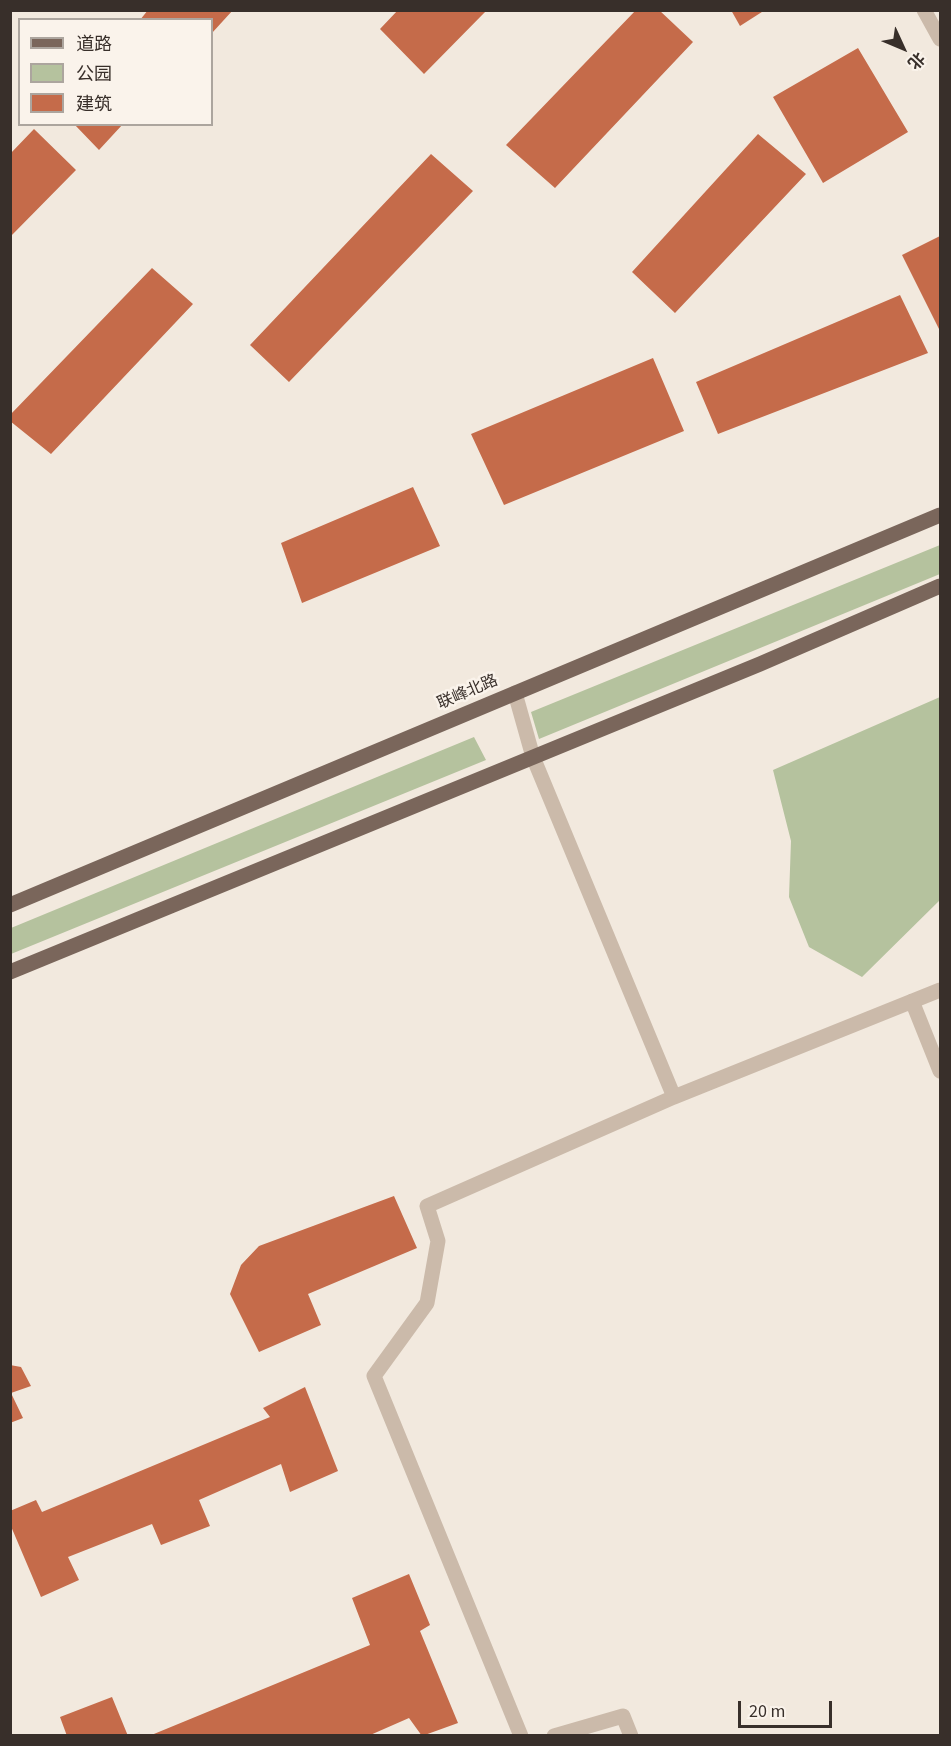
<!DOCTYPE html>
<meta charset="utf-8">
<style>
body{margin:0}
#map{position:relative;width:951px;height:1746px;overflow:hidden;background:#f2e9de;font-family:"Source Sans 3","Noto Sans SC",sans-serif}
canvas{display:block}
.frame{position:absolute;inset:0;border:12px solid #382f2a;pointer-events:none}
.legend{position:absolute;left:18px;top:18px;width:195px;height:108px;box-sizing:border-box;background:#faf3eb;border:2px solid #aca59e;margin:0;padding:8px 10px;list-style:none;font-size:18px;color:#382f2a}
.legend li{display:flex;align-items:center;gap:12px;height:30px}
.legend b{width:30px;border:2px solid #aca59e}
.north{position:absolute;left:873px;top:18px;width:60px;height:60px;-webkit-text-stroke:4px #faf3eb;paint-order:stroke;rotate:134deg;font-size:16px;font-weight:700;line-height:24px;text-align:center;color:#382f2a}
.north::after{content:'';display:block;margin:auto;width:21px;height:27px;background:#382f2a;clip-path:polygon(50% 0,100% 100%,50% 72%,0 100%)}
.scale{position:absolute;left:738px;top:1701px;width:94px;height:27px;box-sizing:border-box;border:3px solid #382f2a;border-top:0;padding-left:8px;font-size:18px;line-height:21px;white-space:nowrap;color:#382f2a;-webkit-text-stroke:4px #faf3eb;paint-order:stroke}
</style>
<div id="map">
<canvas width="951" height="1746"></canvas>
<div class="frame"></div>
<ul class="legend">
<li><b style="height:8px;background:#7a665b"></b>道路</li>
<li><b style="height:16px;background:#b5c29e"></b>公园</li>
<li><b style="height:16px;background:#c56b4a"></b>建筑</li>
</ul>
<div class="north">北</div>
<div class="scale">20 m</div>
</div>
<script>
const context = document.querySelector('canvas').getContext('2d');
context.lineJoin = 'round';
function fillPath(path, color) { context.fillStyle = color; context.fill(path, 'evenodd'); }
const shape = rows => new Path2D(rows.map(r => 'M' + r).join(''));
function strokePath(path, color, width, dash) { context.strokeStyle = color; context.lineWidth = width; context.lineCap = dash ? 'butt' : 'round'; context.setLineDash(dash || []); context.stroke(path); }
function write(font, color, halo, rows, align = 'center') {
  context.font = font + ' "Source Sans 3","Noto Sans SC",sans-serif'; context.lineWidth = 5; context.setLineDash([]); context.textBaseline = 'middle'; context.strokeStyle = halo; context.fillStyle = color; for (const [text, x, y, turn = 0] of rows) {
    context.save(); context.translate(x, y); context.rotate((+turn || 0) * Math.PI / 180); context.textAlign = isNaN(turn) ? turn : align; if (halo) context.strokeText(text, 0, 0); context.fillText(text, 0, 0); context.restore();
  }
}
fillPath(shape([
 [940,545,940,574,539,739,531,712],
 [940,697,940,900,862,977,809,947,789,897,791,841,773,770],
 [474,737,486,760,11,954,11,928]
]), '#b5c29e');
fillPath(shape([
 [148,10,233,10,212,33,212,20,140,20],
 [398,10,487,10,424,74,380,29],
 [636,10,659,10,693,42,555,188,506,145],
 [731,10,765,10,740,26],
 [858,48,908,132,823,183,773,97],
 [74,124,123,124,99,150],
 [34,129,76,170,10,237,10,154],
 [758,134,806,174,675,313,632,272],
 [431,154,473,191,289,382,250,345],
 [940,236,940,331,902,255],
 [152,268,193,304,51,454,10,421,10,415],
 [900,295,928,353,718,434,696,382],
 [653,358,684,431,504,505,471,434],
 [413,487,440,546,302,603,281,543],
 [394,1196,417,1248,308,1294,321,1325,259,1352,230,1294,241,1265,259,1246],
 [10,1365,21,1367,31,1386,11,1393,23,1418,10,1423],
 [305,1387,338,1471,290,1492,281,1464,199,1500,210,1526,161,1545,152,1524,68,1557,79,1580,41,1597,10,1524,10,1511,36,1500,42,1512,270,1417,263,1408],
 [409,1574,430,1625,420,1631,458,1723,422,1736,409,1718,368,1736,149,1736,370,1645,352,1598],
 [112,1697,128,1736,67,1736,60,1717]
]), '#c56b4a');
strokePath(shape([
 [515,693,533,757,674,1097,940,990],
 [912,1001,940,1071],
 [521,1736,374,1376,427,1303,438,1241,427,1206,674,1097],
 [554,1736,623,1716,631,1736]
]), '#cbbaaa', 15);
strokePath(shape([
 [924,10,940,39]
]), '#cbbaaa', 15);
strokePath(shape([
 [10,905,940,515],
 [10,972,760,664,940,586]
]), '#7a665b', 15);
write('16px', '#382f2a', '#faf3eb', [
 ["联峰北路",468,693,-23]
]);
</script>
